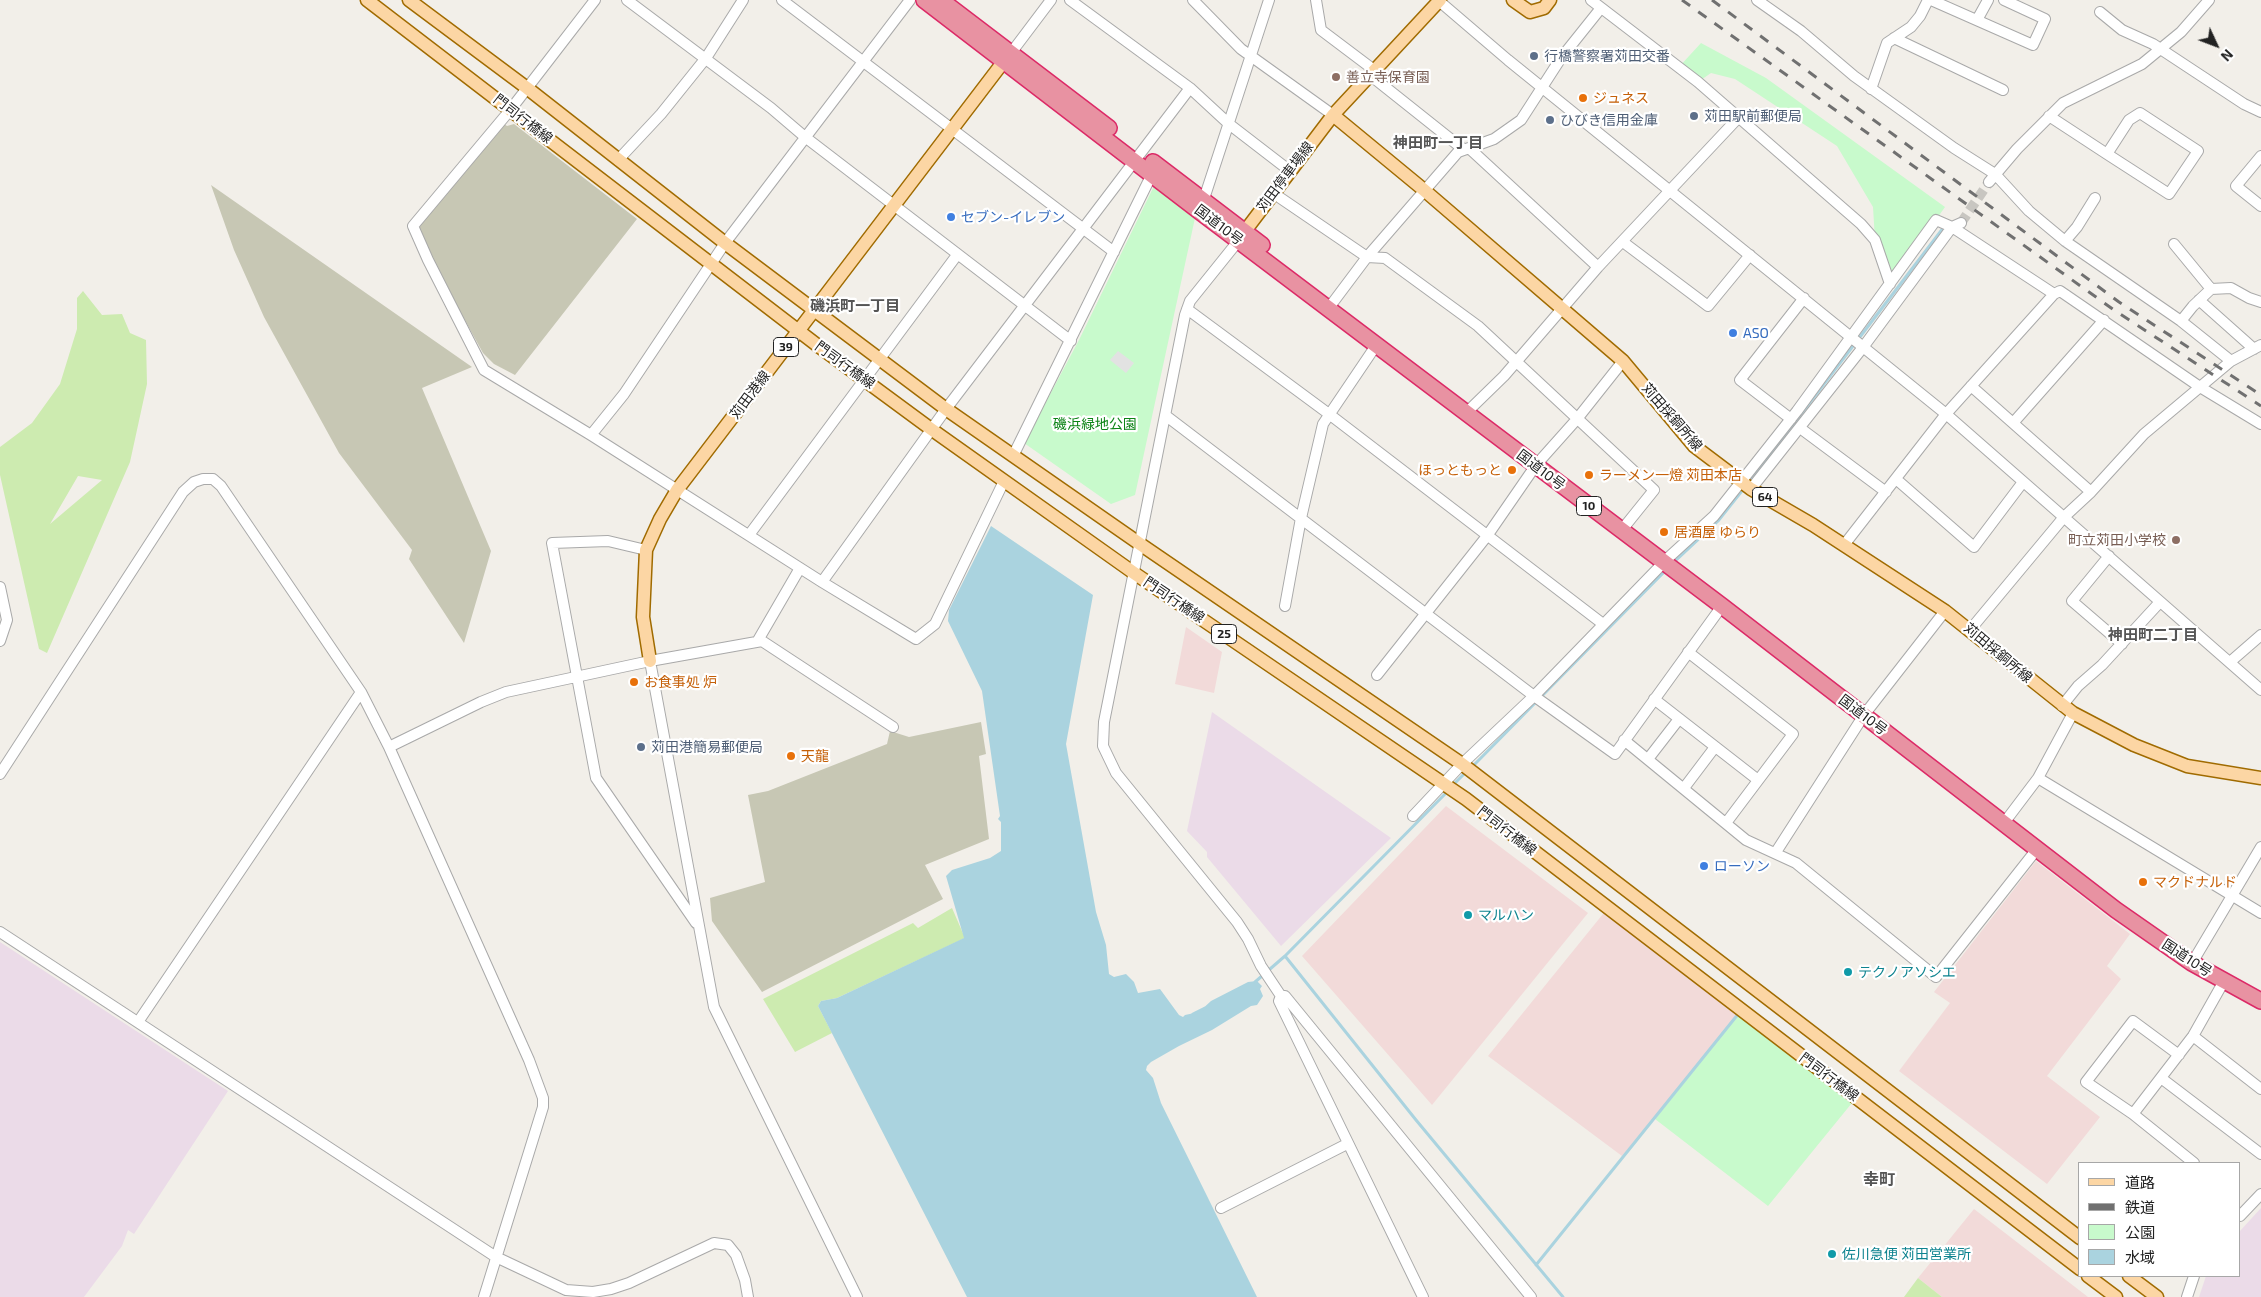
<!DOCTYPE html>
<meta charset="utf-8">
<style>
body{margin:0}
#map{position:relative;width:2261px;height:1297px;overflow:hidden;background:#f2efe9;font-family:"Exo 2","Noto Sans JP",sans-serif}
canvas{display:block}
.legend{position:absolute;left:2078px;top:1162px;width:162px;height:115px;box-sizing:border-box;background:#fff;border:1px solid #a7a7a7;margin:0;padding:6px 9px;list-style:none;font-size:15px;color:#222}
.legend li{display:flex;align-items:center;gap:10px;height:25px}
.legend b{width:25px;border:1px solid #a7a7a7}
.north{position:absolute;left:2191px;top:20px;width:50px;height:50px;-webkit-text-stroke:4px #fff;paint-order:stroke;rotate:133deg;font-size:14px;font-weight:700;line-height:20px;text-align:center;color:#222}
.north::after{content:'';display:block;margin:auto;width:18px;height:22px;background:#222;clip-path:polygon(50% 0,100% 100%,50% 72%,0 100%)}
</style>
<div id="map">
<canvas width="2261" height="1297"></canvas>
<ul class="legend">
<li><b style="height:6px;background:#fcd6a4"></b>道路</li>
<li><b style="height:6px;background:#707070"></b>鉄道</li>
<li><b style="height:14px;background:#c8facc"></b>公園</li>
<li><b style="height:14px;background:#aad3df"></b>水域</li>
</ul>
<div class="north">N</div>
</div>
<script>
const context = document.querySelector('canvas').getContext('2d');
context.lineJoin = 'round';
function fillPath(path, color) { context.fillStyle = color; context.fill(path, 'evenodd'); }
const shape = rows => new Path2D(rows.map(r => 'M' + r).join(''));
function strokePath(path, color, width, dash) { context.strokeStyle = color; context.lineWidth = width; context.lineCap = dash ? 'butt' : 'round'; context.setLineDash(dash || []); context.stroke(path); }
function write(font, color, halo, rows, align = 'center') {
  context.font = font + ' "Exo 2","Noto Sans JP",sans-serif'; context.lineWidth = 4.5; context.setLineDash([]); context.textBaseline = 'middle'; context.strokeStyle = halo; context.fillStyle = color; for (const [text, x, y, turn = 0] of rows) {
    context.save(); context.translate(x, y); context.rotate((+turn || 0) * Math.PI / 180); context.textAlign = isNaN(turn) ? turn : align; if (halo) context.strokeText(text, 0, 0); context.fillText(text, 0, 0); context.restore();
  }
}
fillPath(shape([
 [1186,627,1222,652,1214,693,1175,684],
 [1446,806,1588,913,1432,1105,1302,956],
 [2036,861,2130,934,2107,966,2121,979,2047,1076,2100,1117,2047,1184,1899,1071,1950,1003,1934,992],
 [1607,909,1741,1011,1655,1119,1622,1156,1488,1056],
 [1974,1209,2088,1297,1942,1297,1918,1278]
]), '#f2dad9');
fillPath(shape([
 [1212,712,1391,838,1281,946,1207,857,1207,852,1187,831],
 [0,942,228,1091,134,1234,128,1230,122,1246,84,1297,0,1297],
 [2261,1208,2261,1297,2199,1297,2206,1276,2240,1276,2240,1231]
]), '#ebdbe8');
fillPath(shape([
 [499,120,507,126,514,124,637,219,515,375,494,364,483,353,419,237,419,224],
 [211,185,472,367,422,388,491,551,464,643,409,559,412,550,339,453,264,317,234,250],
 [981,722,986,754,979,756,989,839,925,865,943,899,762,992,712,921,710,898,765,882,748,795,768,791,887,744,890,731,909,737]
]), '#c7c7b4');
fillPath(shape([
 [83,291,102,315,122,314,130,333,146,340,147,384,130,462,47,653,39,649,0,475,0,447,32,423,60,384,77,329,77,298],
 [78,476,102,480,50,524],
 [952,908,965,938,837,998,821,1001,818,1006,832,1033,795,1052,763,999,913,923,918,928],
 [1918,1278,1942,1297,1904,1297]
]), '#cdebb0');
fillPath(shape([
 [1701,43,1766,78,1945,207,1890,284,1875,240,1873,207,1837,146,1735,79,1711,73,1698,82,1678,68],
 [1154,186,1195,218,1135,495,1111,504,1024,443,1079,340],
 [1741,1011,1856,1098,1768,1206,1655,1119]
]), '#c8facc');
fillPath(shape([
 [1118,351,1134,363,1126,373,1110,360]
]), '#e2e2e2');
fillPath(shape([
 [991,526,1093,595,1066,744,1096,912,1106,945,1109,974,1114,977,1126,974,1134,982,1138,993,1160,989,1179,1015,1183,1017,1185,1015,1199,1012,1211,1001,1248,982,1257,981,1262,986,1260,989,1263,996,1257,1005,1251,1006,1212,1030,1179,1046,1151,1062,1147,1066,1146,1070,1153,1078,1161,1103,1257,1297,967,1297,818,1006,821,1001,837,998,964,938,946,876,952,870,990,858,1001,851,1001,822,998,819,1000,816,982,691,948,621,949,610]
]), '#aad3df');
strokePath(shape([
 [1749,482,1944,227],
 [1672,564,1718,521,1745,487],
 [1472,767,1666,570],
 [1452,786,1467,771],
 [1448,791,1285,956,1416,1120,1563,1297],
 [1255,982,1285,956],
 [1193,1014,1205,1008],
 [1536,1265,1739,1013]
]), '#aad3df', 3);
strokePath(shape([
 [1961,223,1989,182]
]), '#c8c6c1', 10, [10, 5]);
const minor = shape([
 [595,0,511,109,413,226,428,260,484,370,591,435,822,582,916,639,935,624,1004,481],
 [627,0,771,108,805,137,1071,341],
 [782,0,1114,252],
 [1070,0,1190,88,1229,124,1290,171],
 [1193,0,1241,49,1333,115],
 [1316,0,1321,30,1374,70],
 [1591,0,1698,82,1861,224,1875,240,1890,284],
 [1757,0,1801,31,1854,76,1954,148,1995,174,2029,211,2065,241,2181,321,2231,361],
 [1931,0,2033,45,2045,19,2004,0],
 [1439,1,1508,60,1946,414,2261,690],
 [2100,12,2122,30,2153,44,2244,104,2261,112],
 [1977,20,1988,0],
 [1894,38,2003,90],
 [1008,57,1051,0],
 [1370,75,1463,149],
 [1871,89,1887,43,1911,27,1920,16,1928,0],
 [2049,116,2107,154,2169,194,2198,151,2140,113,2129,120,2107,154],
 [1469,148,1598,267],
 [2261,156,2236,186,2261,206],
 [618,160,661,114,706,58,743,0],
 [1989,182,2017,149,2063,103,2142,64,2181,32,2209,0],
 [1273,193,1367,257,1385,258,1478,326,1654,490,1621,531],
 [1202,205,1269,0],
 [1239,240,1190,301,1185,315,1104,722,1103,746,1116,773,1237,922,1248,939,1261,966,1281,996,1285,996,1531,1297],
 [2065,241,2077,227,2095,198],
 [1623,242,1708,306,1750,255],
 [2174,244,2211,289],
 [2199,300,2254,349],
 [1187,309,1329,414,1603,624],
 [1328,309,1367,257,1458,152,1494,139,1521,120,1561,58,1601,8],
 [2181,321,2193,306,2211,289,2231,288,2249,298,2261,302],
 [1971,386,2091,492],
 [1466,413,1504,376,1598,267,1739,117],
 [1165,415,1534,696,1615,754,1722,606],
 [1791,419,1740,380,1804,298],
 [2013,423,2104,320],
 [1800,428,1886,492],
 [591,435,624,394,725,243,910,0],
 [1013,456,1152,174],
 [1896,479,1974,547,2023,482],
 [1751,489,1864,346,1952,227,1961,223],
 [749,535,957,255],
 [1844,545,1946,414,2054,294,2060,291,2200,387,2261,424],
 [646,550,608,541,552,543,596,778,696,923],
 [2109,556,2072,601,2122,644],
 [822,582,946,409,1190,88],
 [0,587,7,620,0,641],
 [1285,606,1301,518,1323,424,1377,344],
 [1970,630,2064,517,2091,492,2144,434,2231,361,2261,345],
 [757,642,800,568],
 [1688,652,1793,734,1726,823],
 [650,661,714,1007,857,1297],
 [2230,662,2261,635],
 [1377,675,1487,536,1536,465,1577,419,1623,361],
 [1654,699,1758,780],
 [2062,706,2078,686,2102,665,2160,602],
 [1624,740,1746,840,1796,863,1936,977,2037,849],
 [389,747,481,702,506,692,650,661,762,641,893,727],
 [1648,759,1679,719],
 [0,774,183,492,194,482,203,479,213,479,221,486,361,692,389,747,529,1060,543,1098,543,1107,484,1297],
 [2038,778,2261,913],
 [1684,788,1715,747],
 [1413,816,1462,764,1534,696,1669,557,1714,516,1797,411,1936,220,1952,227,2054,294],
 [2004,823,2038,778,2073,713],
 [1776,852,1864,715,1945,611],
 [0,932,496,1257,566,1290,593,1292,611,1289,629,1283,714,1243,728,1245,736,1255,745,1280,748,1297],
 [2192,963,2261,847],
 [1281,996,1279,1001,1423,1297],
 [138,1022,361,692],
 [2193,1036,2261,1089],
 [2161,1078,2261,1154],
 [2133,1114,2086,1082,2133,1021,2179,1055],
 [2194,1163,2133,1114,2193,1036,2224,981],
 [1221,1208,1347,1144],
 [2240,1216,2261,1194],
 [2187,1297,2194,1276]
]);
const major = shape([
 [367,0,817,345,931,429,1134,573,1466,799,2080,1269],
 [409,0,527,88,725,243,946,409,1140,544,1462,764,2080,1238],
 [1513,0,1530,12,1544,8,1550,0],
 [1333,115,1424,190,1623,361,1694,446,1751,489,1813,525,1945,611,2073,713,2134,745,2187,766,2261,778],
 [1239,239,1333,115,1440,0],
 [650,661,643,617,646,550,660,519,677,490,1004,61],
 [2088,1276,2116,1297],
 [2129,1276,2157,1297]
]);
const highway = shape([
 [924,0,1199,211,1722,606,2116,910,2192,963,2261,1001],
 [941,0,1109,128],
 [1153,162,1262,245]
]);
strokePath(minor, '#a9a9a9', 12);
strokePath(major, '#a06b00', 15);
strokePath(highway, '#dc2a67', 18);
strokePath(minor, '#fff', 10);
strokePath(major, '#fcd6a4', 12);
strokePath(highway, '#e892a2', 15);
strokePath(shape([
 [1682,0,2114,310,2261,406],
 [1712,0,2119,302,2261,395]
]), '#707070', 3, [10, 10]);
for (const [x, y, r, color] of [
 [1534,56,5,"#5c6f8a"],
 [1336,77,5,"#8d6e63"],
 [1583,98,5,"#e8710a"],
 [1694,116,5,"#5c6f8a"],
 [1550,120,5,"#5c6f8a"],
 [951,217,5,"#3f7fe0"],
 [1733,333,5,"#3f7fe0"],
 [1512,470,5,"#e8710a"],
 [1589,475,5,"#e8710a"],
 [1664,532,5,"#e8710a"],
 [2176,540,5,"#8d6e63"],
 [634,682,5,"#e8710a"],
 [641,747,5,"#5c6f8a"],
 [791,756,5,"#e8710a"],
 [1704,866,5,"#3f7fe0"],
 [2143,882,5,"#e8710a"],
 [1468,915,5,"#0f9aa8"],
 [1848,972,5,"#0f9aa8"],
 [1832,1254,5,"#0f9aa8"]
]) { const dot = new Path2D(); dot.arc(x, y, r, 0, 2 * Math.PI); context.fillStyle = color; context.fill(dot); strokePath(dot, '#fff', 2); }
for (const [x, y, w] of [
 [786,347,25],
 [1765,497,25],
 [1589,506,25],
 [1224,634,25]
]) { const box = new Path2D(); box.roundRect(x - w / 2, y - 9.5, w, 19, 4); context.fillStyle = '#fff'; context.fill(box); strokePath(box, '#222', 1); }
write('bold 12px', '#222', null, [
 ["39",786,347],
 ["64",1765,497],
 ["10",1589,506],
 ["25",1224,634]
]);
write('14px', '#4e5e75', '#fff', [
 ["行橋警察署苅田交番",1544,56],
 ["苅田駅前郵便局",1704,116],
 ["ひびき信用金庫",1560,120],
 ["苅田港簡易郵便局",651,747]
], 'left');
write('14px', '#785e54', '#fff', [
 ["善立寺保育園",1346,77],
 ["町立苅田小学校",2166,540,"right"]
], 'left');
write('14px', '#c56008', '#fff', [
 ["ジュネス",1593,98],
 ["ほっともっと",1502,470,"right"],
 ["ラーメン一燈 苅田本店",1599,475],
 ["居酒屋 ゆらり",1674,532],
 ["お食事処 炉",644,682],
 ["天龍",801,756],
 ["マクドナルド",2153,882]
], 'left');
write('14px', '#222', '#fff', [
 ["門司行橋線",523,119,38],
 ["苅田停車場線",1285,177,-53],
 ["国道10号",1219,225,37],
 ["門司行橋線",845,365,36],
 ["苅田港線",750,395,-53],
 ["苅田採銅所線",1672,417,49],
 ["国道10号",1541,470,37],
 ["門司行橋線",1174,600,34],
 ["苅田採銅所線",1998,653,40],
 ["国道10号",1863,715,37],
 ["門司行橋線",1507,831,38],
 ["国道10号",2187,958,33],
 ["門司行橋線",1829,1077,37]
]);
write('14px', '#366cbe', '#fff', [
 ["セブン-イレブン",961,217],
 ["ASO",1743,333],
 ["ローソン",1714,866]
], 'left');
write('14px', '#0c8416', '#fff', [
 ["磯浜緑地公園",1095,424]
]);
write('14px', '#0d838f', '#fff', [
 ["マルハン",1478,915],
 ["テクノアソシエ",1858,972],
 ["佐川急便 苅田営業所",1842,1254]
], 'left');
write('bold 15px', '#555', '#fff', [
 ["神田町一丁目",1438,143],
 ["磯浜町一丁目",855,306],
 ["神田町二丁目",2153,635]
]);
write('bold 16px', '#555', '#fff', [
 ["幸町",1879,1180]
]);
</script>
